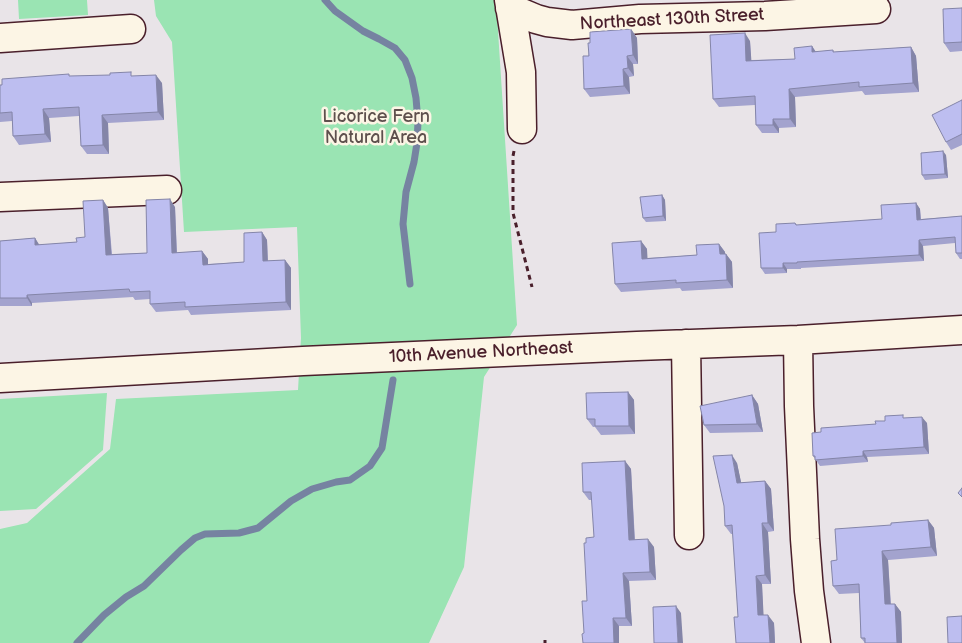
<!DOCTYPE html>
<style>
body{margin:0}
canvas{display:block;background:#e9e4e8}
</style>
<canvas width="962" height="643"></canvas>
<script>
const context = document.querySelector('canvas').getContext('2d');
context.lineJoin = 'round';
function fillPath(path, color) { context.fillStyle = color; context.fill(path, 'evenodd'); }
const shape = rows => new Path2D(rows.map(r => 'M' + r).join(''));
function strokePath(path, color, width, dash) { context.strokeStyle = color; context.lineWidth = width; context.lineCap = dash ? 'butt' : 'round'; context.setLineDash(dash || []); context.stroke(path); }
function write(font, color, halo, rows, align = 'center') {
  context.font = font + ' "Balsamiq Sans",sans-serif'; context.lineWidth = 5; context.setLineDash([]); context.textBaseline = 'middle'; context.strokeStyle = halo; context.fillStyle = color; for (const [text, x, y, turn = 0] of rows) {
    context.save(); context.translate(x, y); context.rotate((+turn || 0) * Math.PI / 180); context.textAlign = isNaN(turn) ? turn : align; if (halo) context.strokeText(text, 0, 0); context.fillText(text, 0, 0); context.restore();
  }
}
fillPath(shape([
 [18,0,87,0,88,15,19,19],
 [154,0,496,0,517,325,484,377,464,567,429,643,0,643,0,529,27,523,110,449,116,399,298,390,301,338,297,227,184,232,172,42,156,16],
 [107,393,103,450,36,509,0,511,0,399]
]), '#9ae4b3');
strokePath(shape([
 [325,0,335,11,363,31,379,39,395,48,405,60,412,78,416,98,418,122,417,143,414,162,406,192,403,224,410,284],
 [77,643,104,615,126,597,144,586,181,550,195,538,205,534,239,533,258,528,291,501,312,489,336,482,350,480,370,466,382,448,393,380]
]), '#7683a1', 7);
const minor = shape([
 [509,0,521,72,522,129],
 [510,8,536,19,547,22,572,25,640,19,765,16,876,9],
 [0,38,131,29],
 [0,197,167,190],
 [798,340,799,406,805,539,809,591,816,643],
 [686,344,689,535],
 [0,378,303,361,637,346,798,340,962,330]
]);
strokePath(minor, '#4a1f2b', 31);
strokePath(shape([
 [514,151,513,156,513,213,532,287],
 [545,640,545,643]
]), '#4a1f2b', 3, [5, 4]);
strokePath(minor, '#fcf5e5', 28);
fillPath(shape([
 [962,8,962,51,950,52,944,43],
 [631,29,637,38,638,64,633,64,634,76,629,77,630,94,590,97,584,89,590,43],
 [750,41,751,60,795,59,812,46,816,52,833,50,834,52,911,47,916,56,919,92,865,95,862,91,795,97,796,127,779,128,779,133,762,133,756,125,755,105,719,107,713,99],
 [71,76,134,76,162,83,164,120,108,123,109,154,87,154,81,146,79,116,49,118,51,142,19,145,13,136,12,121,0,122,0,85],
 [962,100,962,145,951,150,946,142],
 [946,155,948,178,925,180,922,175],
 [662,195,665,200,666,221,646,222,643,218],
 [103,200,108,208,112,254,147,253,175,207,177,253,202,251,208,259,208,264,244,262,262,232,267,240,268,261,285,260,291,268,291,310,191,315,188,310,156,312,150,304,150,299,135,300,133,297,32,303,32,306,0,306,0,241,35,238,39,245,77,242,85,237],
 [916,203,920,209,921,219,962,216,962,259,960,259,956,253,955,243,923,246,924,261,801,268,801,269,787,269,787,273,765,274,761,268,776,232,795,223,797,225,882,219],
 [641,241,647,249,647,258,697,255,719,244,725,252,725,254,726,254,732,262,733,288,682,291,680,288,621,292,615,284],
 [628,392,634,400,635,434,601,435,595,427,593,427,587,419],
 [752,395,758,404,763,432,710,433,704,425],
 [904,418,927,423,929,454,867,457,868,462,820,466,813,456,821,432,876,424],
 [625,461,631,469,635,540,654,547,656,580,629,581,632,626,619,626,619,643,583,643,587,601,586,543,594,537,592,500,589,500,583,492],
 [737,463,741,483,765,481,771,489,774,531,768,532,771,584,762,584,763,615,774,623,775,643,736,643,738,617,733,534,731,534,725,526],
 [928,520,934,528,937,556,888,560,891,604,895,604,901,612,902,643,865,643,861,638,859,593,839,594,833,586,837,560]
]), '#a3a3ce');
fillPath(shape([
 [631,29,637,38,638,64,633,55],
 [745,33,750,41,752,69,746,61],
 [812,46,817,54,812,52],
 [911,47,916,56,919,92,913,83],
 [627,56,633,64,634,76,628,68],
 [623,69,629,77,630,94,624,86],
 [156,75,162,83,164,120,158,112],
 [789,89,795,97,796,127,790,119],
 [43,109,49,118,51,142,45,134],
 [102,115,108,123,109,154,103,145],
 [773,119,779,128,779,133,773,125],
 [943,151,946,155,948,178,945,174],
 [662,195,665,200,666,221,663,216],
 [170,199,175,207,177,261,172,253],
 [103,200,108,208,112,262,106,255],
 [916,203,920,209,921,226,917,220],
 [262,232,267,240,268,269,263,261],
 [35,238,40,246,35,245],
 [919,240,923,246,924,261,919,255],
 [641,241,647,249,648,267,642,259],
 [719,244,725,252,725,262,720,254],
 [202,251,208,259,208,273,203,265],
 [726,254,732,262,733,288,727,280],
 [285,260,291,268,291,310,286,302],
 [783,263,787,269,787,273,783,268],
 [27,295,32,303,32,306,27,298],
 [628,392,634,400,635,434,629,426],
 [752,395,758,404,763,432,757,424],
 [922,417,927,423,929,454,924,447],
 [863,451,867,457,868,462,863,456],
 [732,455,737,463,743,491,737,483],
 [625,461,631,469,635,548,629,540],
 [765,481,771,489,774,531,768,523],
 [928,520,934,528,937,556,931,547],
 [762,523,768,532,771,584,765,575],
 [648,539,654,547,656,580,650,572],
 [882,551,888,560,891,612,885,604],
 [623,573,629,581,632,626,626,618],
 [756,576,762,584,764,623,758,615],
 [895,604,901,612,902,643,897,643],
 [676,606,681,613,683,643,678,643],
 [768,615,774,623,775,643,770,643],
 [613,618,619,626,619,643,614,643]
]), '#8485a8');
const building = shape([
 [962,8,962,42,944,43,943,9,962,8],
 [631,29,633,55,627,56,628,68,623,69,624,86,584,89,583,56,589,56,588,43,590,43,590,32,631,29],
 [745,33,746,61,795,59,794,48,812,46,812,52,833,50,833,52,911,47,913,83,859,87,859,82,789,89,790,119,773,119,773,125,756,125,755,96,713,99,710,35,745,33],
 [131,72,131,76,156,75,158,112,102,115,103,145,81,146,79,107,43,109,45,134,13,136,12,112,0,113,0,85,2,85,2,79,69,74,69,76,110,75,110,73,131,72],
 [962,100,962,134,946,142,932,115,962,100],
 [943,151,945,174,922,175,921,153,943,151],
 [662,195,663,216,643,218,640,197,662,195],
 [170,199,172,253,202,251,203,265,244,262,244,233,262,232,263,261,285,260,286,302,185,307,185,302,150,304,150,291,130,292,129,289,27,295,27,298,0,298,0,241,35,238,35,245,77,242,76,238,85,237,83,201,103,200,106,255,147,253,146,200,170,199],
 [916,203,917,220,962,216,962,253,956,253,955,237,919,240,919,255,797,262,797,263,783,263,783,268,761,268,759,233,776,232,776,224,795,223,796,225,882,219,881,205,916,203],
 [641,241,642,259,697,255,696,245,719,244,720,254,726,254,727,280,676,283,676,280,615,284,612,243,641,241],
 [628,392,629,426,595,426,595,419,587,419,586,393,628,392],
 [752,395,757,424,704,425,700,406,752,395],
 [903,415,903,418,922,417,924,447,863,451,863,456,815,460,815,456,813,456,812,433,821,432,821,428,876,424,875,421,885,421,885,416,903,415],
 [732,455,737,483,765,481,768,523,762,523,765,575,756,576,758,615,768,615,770,643,736,643,734,617,738,617,732,525,725,526,724,506,713,456,732,455],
 [625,461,629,540,648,539,650,572,623,573,626,618,613,618,614,643,583,643,582,634,584,633,582,601,587,601,584,543,586,543,586,538,594,537,591,492,583,492,582,463,625,461],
 [962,488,962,497,958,493,962,488],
 [928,520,931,547,882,551,885,604,895,604,897,643,865,643,865,638,861,638,859,584,833,586,831,561,837,560,835,529,891,525,891,523,928,520],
 [676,606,678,643,654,643,653,607,676,606],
 [962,616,962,643,948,643,947,617,962,616]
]);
fillPath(building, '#bdbef0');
strokePath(building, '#8485a8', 1);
write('18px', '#4a1f2b', '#fcf5e5', [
 ["Northeast 130th Street",672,20,-3],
 ["10th Avenue Northeast",481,353,-3]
]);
write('18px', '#5e504d', '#fcf5e5', [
 ["Licorice Fern",376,117],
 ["Natural Area",376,138]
]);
</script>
